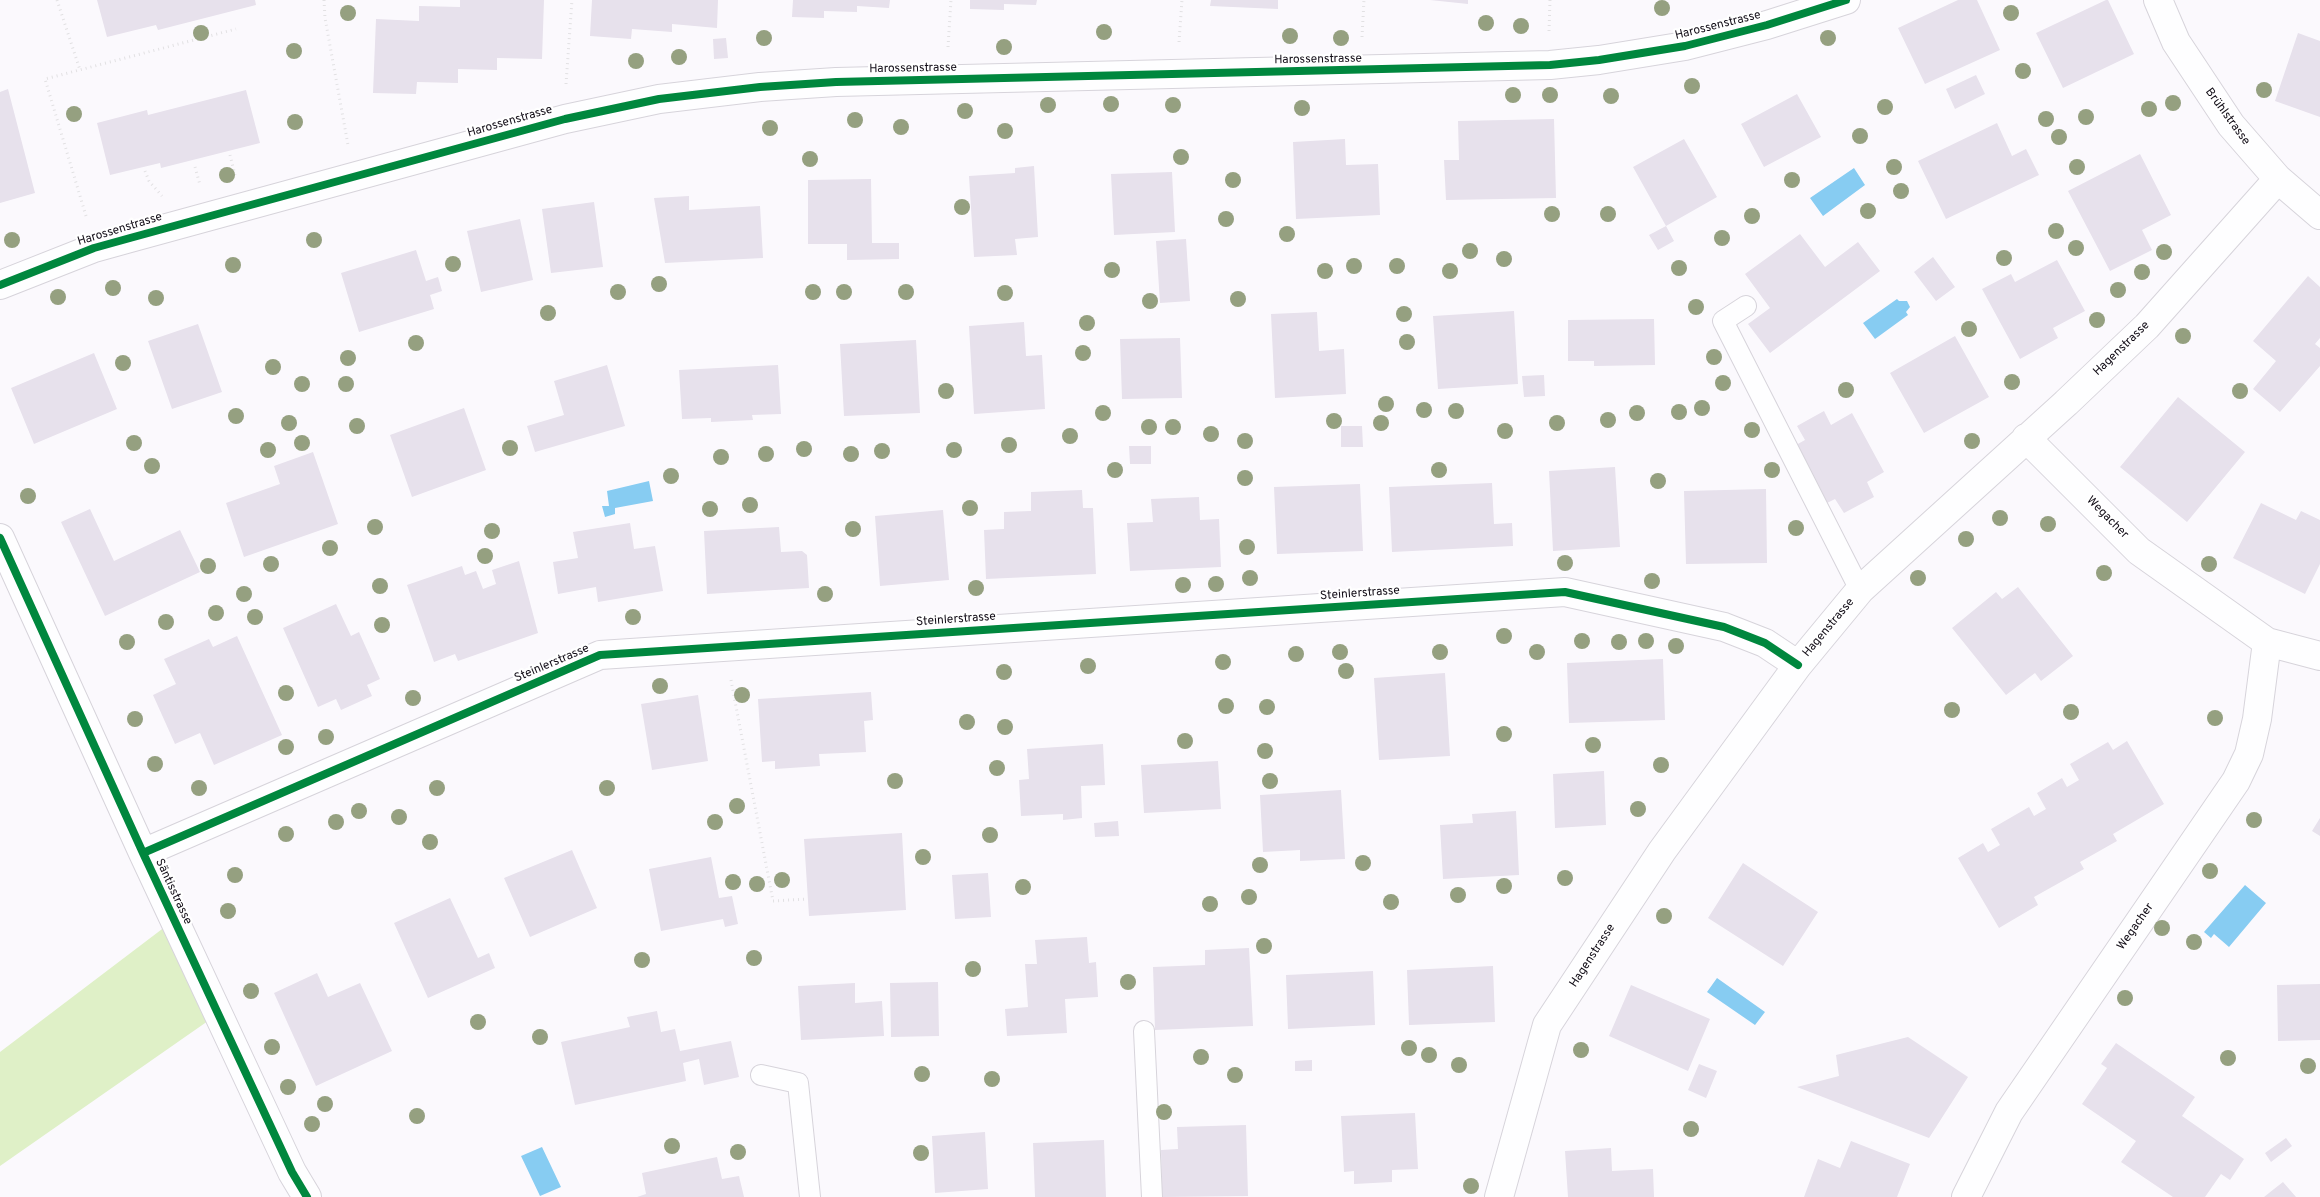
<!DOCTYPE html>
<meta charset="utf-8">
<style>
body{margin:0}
canvas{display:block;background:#fbf9fd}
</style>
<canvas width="2320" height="1197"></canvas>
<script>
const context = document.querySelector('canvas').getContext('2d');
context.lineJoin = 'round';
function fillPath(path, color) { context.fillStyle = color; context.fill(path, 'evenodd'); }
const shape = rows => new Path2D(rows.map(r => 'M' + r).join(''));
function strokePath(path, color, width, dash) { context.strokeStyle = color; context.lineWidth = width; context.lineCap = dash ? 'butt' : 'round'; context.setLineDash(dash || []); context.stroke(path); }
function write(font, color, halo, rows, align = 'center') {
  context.font = font + ' Overpass,sans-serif'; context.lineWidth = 4.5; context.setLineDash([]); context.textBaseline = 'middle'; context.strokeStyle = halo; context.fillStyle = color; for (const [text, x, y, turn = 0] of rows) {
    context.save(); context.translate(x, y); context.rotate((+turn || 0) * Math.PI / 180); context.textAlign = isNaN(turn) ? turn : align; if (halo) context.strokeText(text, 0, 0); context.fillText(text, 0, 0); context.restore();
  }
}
fillPath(shape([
 [174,920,218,1014,0,1166,0,1052]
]), '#dff0c7');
fillPath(shape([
 [1854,168,1865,185,1823,216,1810,198],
 [1897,299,1899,301,1907,301,1910,307,1906,312,1908,315,1875,339,1863,323],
 [649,481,653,501,615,508,615,514,605,517,602,506,609,506,607,491],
 [2245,885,2266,903,2229,947,2214,934,2211,938,2204,932],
 [1717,978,1765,1012,1755,1025,1707,992],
 [542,1147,561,1187,540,1196,521,1156]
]), '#87ccf2');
fillPath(shape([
 [97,0,255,0,256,5,158,30,156,25,107,37],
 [460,0,544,0,542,59,497,58,497,70,458,69,458,83,417,82,416,94,373,93,376,19,419,21,419,6,460,7],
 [592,0,718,0,717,28,672,24,672,32,632,29,631,39,590,36],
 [793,0,890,0,889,8,857,6,857,12,824,11,824,18,792,17],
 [970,0,1037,0,1036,5,1004,4,1004,10,970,9],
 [1211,0,1278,0,1278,9,1210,6],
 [1430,0,1468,0,1468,4],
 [1958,0,1977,0,2000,50,1925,84,1898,28],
 [2106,0,2108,0,2134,54,2063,88,2036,33],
 [2298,33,2320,41,2320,117,2275,101],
 [726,38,728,58,714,59,713,39],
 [1976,75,1985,94,1955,109,1946,89],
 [8,89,35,193,0,203,0,92],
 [246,90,260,143,161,168,160,163,110,175,97,123,147,110,148,115],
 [1797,94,1821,137,1764,167,1741,124],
 [1554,119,1556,198,1446,200,1444,160,1459,160,1458,121],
 [1997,123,2012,156,2026,149,2039,175,1946,219,1918,161],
 [1345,139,1346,165,1378,164,1380,215,1296,219,1293,142],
 [1684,139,1717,197,1666,226,1633,167],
 [2140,154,2171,215,2142,230,2152,250,2110,271,2068,191],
 [1034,166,1038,237,1015,239,1017,255,974,257,969,176,1015,173,1015,168],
 [1172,172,1175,232,1114,235,1111,174],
 [871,179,872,243,899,243,899,259,847,260,847,244,808,244,808,180],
 [689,196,689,210,760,206,763,258,665,263,654,198],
 [594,202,603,267,551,273,542,209],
 [520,219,533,280,481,292,467,231],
 [1666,226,1674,241,1658,250,1649,235],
 [1800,234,1825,267,1858,242,1880,271,1770,353,1748,324,1770,308,1745,274],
 [1186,239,1190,301,1160,303,1156,241],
 [416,250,426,281,438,277,442,291,430,295,434,309,359,332,341,273],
 [1933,257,1955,287,1936,301,1914,272],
 [2057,260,2085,311,2053,328,2058,338,2020,359,1982,289,2011,274,2015,282],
 [2308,276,2320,287,2320,338,2315,344,2320,348,2320,366,2280,412,2253,389,2276,361,2253,341],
 [1514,311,1518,384,1438,389,1433,316],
 [1317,312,1319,351,1344,349,1346,394,1275,398,1271,314],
 [1654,319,1655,365,1594,366,1594,361,1568,361,1568,320],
 [1024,322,1026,356,1042,355,1045,409,974,414,969,326],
 [198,324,222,392,172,409,148,341],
 [1955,336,1989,397,1924,433,1890,373],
 [1180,338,1182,398,1122,399,1120,339],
 [916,340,920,413,844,416,840,344],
 [94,353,117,409,34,444,11,388],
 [607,365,625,426,535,452,527,426,564,415,554,381],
 [778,365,781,414,752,415,753,420,711,422,711,418,682,419,679,370],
 [1544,375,1545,396,1524,397,1522,376],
 [2178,397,2245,452,2187,522,2120,467],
 [464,408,486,470,412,497,390,435],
 [1824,411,1831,425,1852,413,1884,472,1867,482,1874,497,1844,513,1835,499,1827,503,1796,445,1805,440,1797,426],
 [1341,426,1362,426,1363,447,1341,447],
 [1129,446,1151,446,1151,464,1130,464],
 [313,452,338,524,244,557,226,503,280,484,274,466],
 [1615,467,1620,547,1553,551,1549,471],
 [1492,483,1494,524,1512,523,1513,546,1392,552,1389,487],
 [1360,484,1363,551,1277,554,1274,487],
 [1766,489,1767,563,1686,564,1684,491],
 [1082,490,1083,508,1093,508,1096,574,986,579,984,530,1004,529,1004,512,1031,511,1031,492],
 [1199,497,1200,520,1219,519,1221,567,1130,571,1127,523,1153,522,1151,499],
 [2261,503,2296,520,2301,511,2320,520,2320,564,2305,594,2233,558],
 [90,509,114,561,180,530,200,572,105,616,61,522],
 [943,510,949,580,880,586,875,516],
 [630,523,634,549,655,546,663,591,598,602,596,587,558,594,553,562,578,558,573,532],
 [779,527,781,552,802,551,807,555,809,588,707,594,704,531],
 [519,561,538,633,458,661,455,654,434,662,407,585,462,566,465,575,476,571,483,589,496,584,492,570],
 [2018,587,2073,656,2041,681,2035,673,2006,695,1952,628,1996,592,2002,599],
 [336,604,351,636,359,632,380,679,367,685,372,696,341,710,336,699,318,707,283,628],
 [237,636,282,735,214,765,200,733,175,744,153,695,176,684,164,659,209,639,213,647],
 [1663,659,1665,720,1569,723,1567,663],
 [1445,673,1450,756,1379,760,1374,678],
 [871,692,873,720,864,721,866,752,819,754,820,766,775,769,775,761,762,762,758,699],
 [698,695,708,761,652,770,641,704],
 [2127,741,2164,804,2113,834,2117,841,2080,862,2084,869,2034,897,2038,905,1999,928,1958,858,1983,843,1988,852,2000,845,1991,829,2029,807,2034,816,2046,809,2037,793,2062,778,2067,787,2079,780,2070,764,2108,742,2113,750],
 [1103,744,1105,785,1081,786,1082,818,1063,820,1063,814,1021,816,1019,780,1029,779,1027,749],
 [1218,761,1221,809,1144,813,1141,765],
 [1604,771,1606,825,1555,828,1553,774],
 [1341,790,1345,859,1300,861,1300,850,1263,852,1260,795],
 [1516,811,1519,875,1443,879,1440,825,1473,823,1472,814],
 [2320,818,2320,836,2312,831],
 [1118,821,1119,836,1095,837,1094,823],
 [902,833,906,910,809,916,804,839],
 [572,850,597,908,530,937,504,878],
 [711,857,719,898,732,896,738,924,725,927,723,919,661,931,649,869],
 [1743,863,1818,912,1783,966,1708,918],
 [988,873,991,917,955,919,952,875],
 [450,898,478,958,489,953,495,968,428,998,394,923],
 [1087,937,1089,963,1096,962,1098,997,1065,999,1067,1033,1007,1036,1005,1009,1028,1007,1025,964,1037,964,1035,940],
 [1249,948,1253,1026,1155,1030,1153,967,1205,965,1205,950],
 [1493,966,1495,1022,1409,1025,1407,970],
 [1373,971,1375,1025,1288,1029,1286,975],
 [317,973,328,997,360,983,392,1051,316,1086,274,993],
 [938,982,939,1036,891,1037,890,983],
 [855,983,855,1003,882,1001,884,1036,801,1040,798,986],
 [2320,984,2320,1040,2278,1041,2277,985],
 [1631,985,1710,1019,1688,1071,1609,1036],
 [657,1011,661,1032,675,1029,680,1051,731,1041,739,1077,704,1085,699,1059,683,1063,686,1081,575,1105,561,1042,630,1027,627,1017],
 [1908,1037,1968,1077,1929,1138,1797,1087,1839,1076,1836,1055],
 [2116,1043,2195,1097,2182,1116,2244,1159,2230,1180,2221,1174,2205,1197,2173,1197,2121,1162,2136,1141,2082,1104,2107,1068,2101,1064],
 [1312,1060,1312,1071,1295,1071,1295,1061],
 [1699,1064,1717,1071,1706,1098,1688,1090],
 [1415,1113,1418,1169,1392,1170,1392,1182,1354,1184,1354,1171,1344,1172,1341,1116],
 [1246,1125,1248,1196,1162,1197,1161,1150,1178,1149,1177,1127],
 [985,1132,988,1189,935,1193,932,1136],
 [2286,1138,2292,1146,2271,1162,2265,1153],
 [1104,1140,1106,1197,1035,1197,1033,1143],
 [1851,1141,1910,1164,1897,1197,1804,1197,1818,1159,1840,1168],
 [1611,1148,1612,1171,1653,1169,1654,1197,1568,1197,1565,1151],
 [717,1157,722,1179,739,1176,744,1197,637,1197,646,1194,642,1173],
 [2283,1182,2296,1197,2264,1197,2274,1189]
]), '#e7e1ec');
const lane = shape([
 [1746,306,1723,321,1860,590],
 [1144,1031,1152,1197],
 [761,1075,798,1083,810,1197]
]);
const street = shape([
 [2158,0,2176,42,2231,125,2278,179,2320,215],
 [0,285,94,248,130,238,565,119,659,99,760,87,836,82,1550,65,1599,60,1685,46,1767,25,1846,0],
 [2026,438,2139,551,2267,642,2320,656],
 [0,538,143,853,292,1172,307,1197],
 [143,853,600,655,1565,592,1724,627,1765,643,1798,665],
 [1499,1197,1547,1025,1662,851,1798,665,1860,590,2066,403,2147,326,2278,179],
 [1966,1197,2009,1112,2236,781,2249,754,2257,719,2267,642]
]);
strokePath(lane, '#d7d4db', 22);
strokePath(street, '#d7d4db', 30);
strokePath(shape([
 [57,0,80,70],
 [324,0,325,18,348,145],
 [1549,31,1550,0],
 [1362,37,1364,0],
 [1179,42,1182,0],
 [948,47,951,0],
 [566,84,572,0],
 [230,155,235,175],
 [195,167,200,185],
 [145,171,149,181,162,196],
 [86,216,45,79,236,29],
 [731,680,773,901,807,899]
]), '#e2e1e3', 3, [1, 4]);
strokePath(lane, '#fefeff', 20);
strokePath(street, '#fefeff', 28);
strokePath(shape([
 [0,285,94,248,130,238,565,119,659,99,760,87,836,82,1550,65,1599,60,1685,46,1767,25,1846,0],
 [0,538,143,853,292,1172,307,1197],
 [143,853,600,655,1565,592,1724,627,1765,643,1798,665]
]), '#00873e', 8);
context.fillStyle = '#95a080';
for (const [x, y] of [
 [1662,8],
 [348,13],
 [2011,13],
 [1486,23],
 [1521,26],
 [1104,32],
 [201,33],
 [1290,36],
 [764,38],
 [1341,38],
 [1828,38],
 [1004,47],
 [294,51],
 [679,57],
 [636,61],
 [2023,71],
 [1692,86],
 [2264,90],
 [1513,95],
 [1550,95],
 [1611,96],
 [2173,103],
 [1111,104],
 [1048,105],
 [1173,105],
 [1885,107],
 [1302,108],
 [2149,109],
 [965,111],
 [74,114],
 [2086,117],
 [2046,119],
 [855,120],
 [295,122],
 [901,127],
 [770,128],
 [1005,131],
 [1860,136],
 [2059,137],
 [1181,157],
 [810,159],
 [1894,167],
 [2077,167],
 [227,175],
 [1233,180],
 [1792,180],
 [1901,191],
 [962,207],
 [1868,211],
 [1552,214],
 [1608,214],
 [1752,216],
 [1226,219],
 [2056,231],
 [1287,234],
 [1722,238],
 [12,240],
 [314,240],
 [2076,248],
 [1470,251],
 [2164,252],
 [2004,258],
 [1504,259],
 [453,264],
 [233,265],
 [1354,266],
 [1397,266],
 [1679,268],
 [1112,270],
 [1325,271],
 [1450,271],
 [2142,272],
 [659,284],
 [113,288],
 [2118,290],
 [618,292],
 [813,292],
 [844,292],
 [906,292],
 [1005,293],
 [58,297],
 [156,298],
 [1238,299],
 [1150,301],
 [1696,307],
 [548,313],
 [1404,314],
 [2097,320],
 [1087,323],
 [1969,329],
 [2183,336],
 [1407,342],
 [416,343],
 [1083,353],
 [1714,357],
 [348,358],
 [123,363],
 [273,367],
 [2012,382],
 [1723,383],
 [302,384],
 [346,384],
 [1846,390],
 [946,391],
 [2240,391],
 [1386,404],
 [1702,408],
 [1424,410],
 [1456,411],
 [1679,412],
 [1103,413],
 [1637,413],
 [236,416],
 [1608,420],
 [1334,421],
 [289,423],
 [1381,423],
 [1557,423],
 [357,426],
 [1149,427],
 [1173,427],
 [1752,430],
 [1505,431],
 [1211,434],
 [1070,436],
 [1245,441],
 [1972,441],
 [134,443],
 [302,443],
 [1009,445],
 [510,448],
 [804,449],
 [268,450],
 [954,450],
 [882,451],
 [766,454],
 [851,454],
 [721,457],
 [152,466],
 [1115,470],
 [1439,470],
 [1772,470],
 [671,476],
 [1245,478],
 [1658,481],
 [28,496],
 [750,505],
 [970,508],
 [710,509],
 [2000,518],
 [2048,524],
 [375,527],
 [1796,528],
 [853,529],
 [492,531],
 [1966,539],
 [1247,547],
 [330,548],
 [485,556],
 [1565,563],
 [271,564],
 [2209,564],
 [208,566],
 [2104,573],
 [1250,578],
 [1918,578],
 [1652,581],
 [1216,584],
 [1183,585],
 [380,586],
 [976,588],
 [244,594],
 [825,594],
 [216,613],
 [255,617],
 [633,617],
 [166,622],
 [382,625],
 [1504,636],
 [1582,641],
 [1646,641],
 [127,642],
 [1619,642],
 [1676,646],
 [1340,652],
 [1440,652],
 [1537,652],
 [1296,654],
 [1223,662],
 [1088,666],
 [1346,671],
 [1004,672],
 [660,686],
 [286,693],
 [742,695],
 [413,698],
 [1226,706],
 [1267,707],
 [1952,710],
 [2071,712],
 [2215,718],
 [135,719],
 [967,722],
 [1005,727],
 [1504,734],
 [326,737],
 [1185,741],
 [1593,745],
 [286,747],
 [1265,751],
 [155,764],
 [1661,765],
 [997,768],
 [895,781],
 [1270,781],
 [199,788],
 [437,788],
 [607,788],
 [737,806],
 [1638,809],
 [359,811],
 [399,817],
 [2254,820],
 [336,822],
 [715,822],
 [286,834],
 [990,835],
 [430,842],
 [923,857],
 [1363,863],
 [1260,865],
 [2210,871],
 [235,875],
 [1565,878],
 [782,880],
 [733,882],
 [757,884],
 [1504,886],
 [1023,887],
 [1458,895],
 [1249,897],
 [1391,902],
 [1210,904],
 [228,911],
 [1664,916],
 [2162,928],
 [2194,942],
 [1264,946],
 [754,958],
 [642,960],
 [973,969],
 [1128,982],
 [251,991],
 [2125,998],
 [478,1022],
 [540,1037],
 [272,1047],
 [1409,1048],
 [1581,1050],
 [1429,1055],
 [1201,1057],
 [2228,1058],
 [1459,1065],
 [2308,1066],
 [922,1074],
 [1235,1075],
 [992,1079],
 [288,1087],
 [325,1104],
 [1164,1112],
 [417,1116],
 [312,1124],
 [1691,1129],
 [672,1146],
 [738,1152],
 [921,1153],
 [1471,1186]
]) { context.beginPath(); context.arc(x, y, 8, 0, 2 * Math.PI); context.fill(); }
write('12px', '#110c16', '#fff', [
 ["Harossenstrasse",1718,26,-14],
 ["Harossenstrasse",1318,60,-1],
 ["Harossenstrasse",913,69,-1],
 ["Brühlstrasse",2227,117,54],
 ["Harossenstrasse",510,122,-16],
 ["Harossenstrasse",120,230,-17],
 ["Hagenstrasse",2122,349,-44],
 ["Wegacher",2107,518,45],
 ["Steinlerstrasse",1360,594,-4],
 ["Steinlerstrasse",956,620,-4],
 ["Hagenstrasse",1829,628,-50],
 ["Steinlerstrasse",552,664,-23],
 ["Säntisstrasse",173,892,65],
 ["Wegacher",2136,927,-55],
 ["Hagenstrasse",1593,956,-57]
]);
</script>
